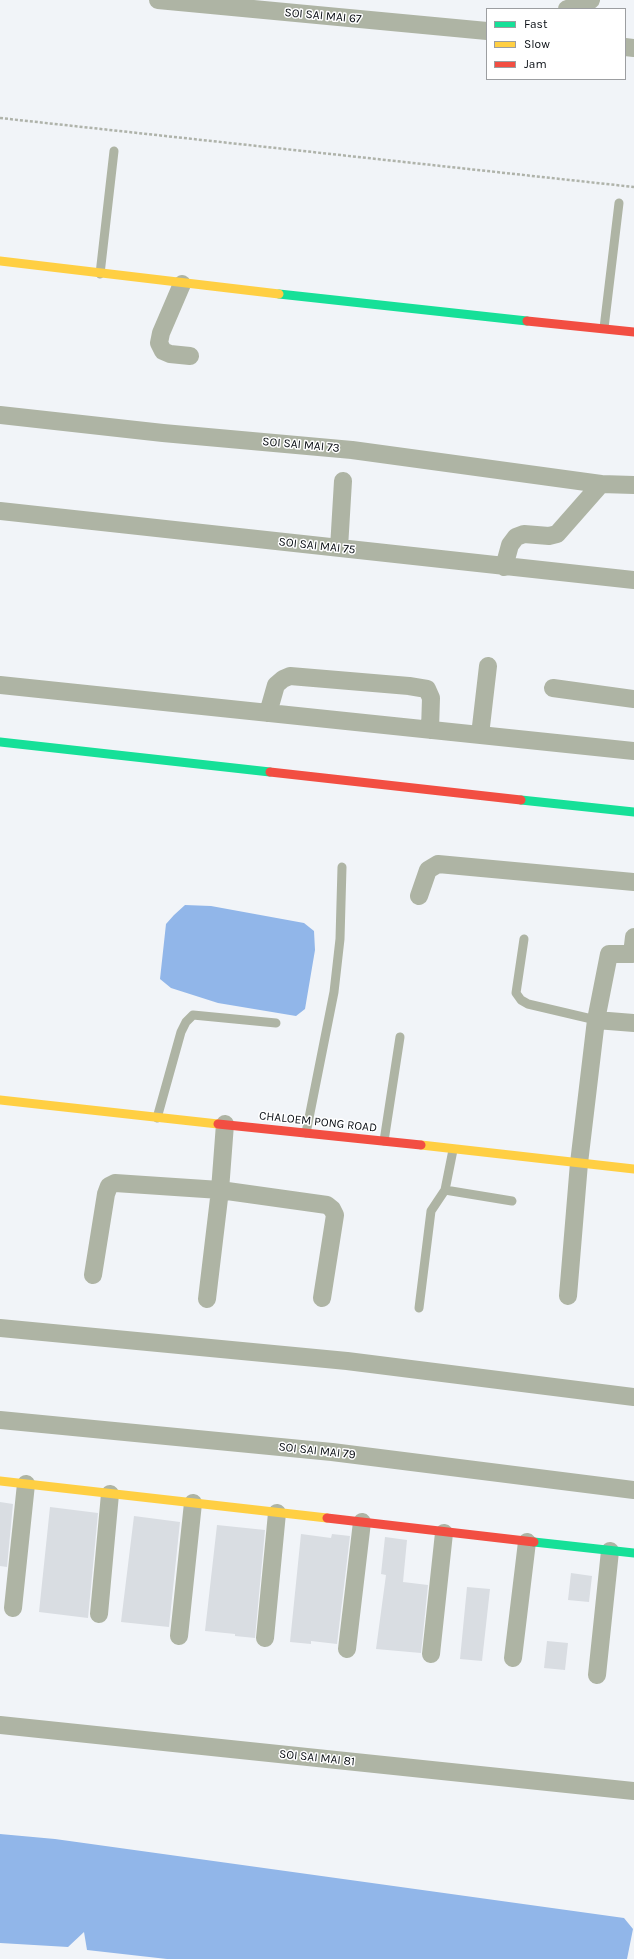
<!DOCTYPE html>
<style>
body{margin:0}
#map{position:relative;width:634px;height:1959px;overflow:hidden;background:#f1f4f8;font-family:Karla,sans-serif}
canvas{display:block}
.legend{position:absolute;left:486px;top:8px;width:140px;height:72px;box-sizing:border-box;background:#fff;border:1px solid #9c9ea1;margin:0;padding:5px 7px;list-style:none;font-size:12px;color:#080d13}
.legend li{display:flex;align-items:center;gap:8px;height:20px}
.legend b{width:20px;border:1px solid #9c9ea1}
</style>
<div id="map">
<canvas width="634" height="1959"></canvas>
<ul class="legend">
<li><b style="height:5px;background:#16e098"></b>Fast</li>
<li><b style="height:5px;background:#ffcf43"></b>Slow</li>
<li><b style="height:5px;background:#f24e42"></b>Jam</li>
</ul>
</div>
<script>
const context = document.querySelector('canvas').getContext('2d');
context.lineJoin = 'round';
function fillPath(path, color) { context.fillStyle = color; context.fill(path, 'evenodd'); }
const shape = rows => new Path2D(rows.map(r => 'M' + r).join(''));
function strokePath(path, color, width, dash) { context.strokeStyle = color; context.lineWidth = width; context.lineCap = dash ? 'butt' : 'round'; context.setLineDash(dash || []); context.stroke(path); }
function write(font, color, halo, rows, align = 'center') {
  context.font = font + ' Karla,sans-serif'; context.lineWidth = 3; context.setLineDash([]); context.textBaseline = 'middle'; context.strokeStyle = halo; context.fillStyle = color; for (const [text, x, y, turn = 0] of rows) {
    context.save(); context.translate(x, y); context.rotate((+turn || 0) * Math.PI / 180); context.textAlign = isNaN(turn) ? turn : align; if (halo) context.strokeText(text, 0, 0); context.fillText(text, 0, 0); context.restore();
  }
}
fillPath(shape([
 [185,905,211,906,304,923,314,931,315,950,305,1009,296,1016,218,1003,171,988,160,979,166,924,174,915],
 [0,1834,55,1839,624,1918,633,1929,627,1959,167,1959,87,1950,84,1932,68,1947,0,1943]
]), '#91b6e9');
fillPath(shape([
 [0,1502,13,1504,7,1567,0,1566],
 [50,1507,98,1513,88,1618,39,1612],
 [134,1516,180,1522,169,1627,121,1622],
 [217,1525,265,1530,255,1638,235,1636,235,1634,205,1631],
 [301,1534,331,1538,332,1534,350,1536,337,1644,311,1641,311,1644,290,1642],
 [385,1537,407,1540,403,1582,428,1585,421,1653,376,1649,386,1575,381,1574],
 [571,1573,592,1576,589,1602,568,1600],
 [467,1587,490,1589,482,1661,460,1659],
 [547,1641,568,1643,565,1670,544,1668]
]), '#d9dde2');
strokePath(shape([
 [0,118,634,187]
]), '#afb3aa', 2.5, [3, 2]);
strokePath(shape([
 [100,274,114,151],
 [604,328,619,203],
 [524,939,516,993,521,1000,528,1004,596,1020],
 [157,1118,181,1032,186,1022,193,1015,276,1023],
 [306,1133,334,992,340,939,342,867],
 [384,1141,400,1037],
 [445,1190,512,1201],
 [419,1308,431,1211,445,1190,453,1150]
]), '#aeb4a4', 9);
strokePath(shape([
 [158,0,487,31],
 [567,9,581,7,591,0],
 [625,47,634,48],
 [182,284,161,333,159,343,163,351,170,354,190,356],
 [0,415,163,433,352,450,601,484],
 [0,511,634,580],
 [339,548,343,481],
 [504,567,510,545,516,537,524,534,549,536,557,534,601,484,634,485],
 [0,685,634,751],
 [553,688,634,699],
 [268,713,276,685,283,679,290,676,409,686,427,689,431,698,430,730],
 [480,735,488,666],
 [419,896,428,870,438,864,634,882],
 [596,1020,634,1023],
 [93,1275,106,1194,109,1186,115,1183,220,1190,327,1205,332,1209,335,1215,322,1298],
 [568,1296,579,1163,596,1020,609,954,632,954,634,937],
 [207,1299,220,1190,225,1124],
 [0,1328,347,1361,634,1397],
 [0,1420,332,1452,634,1490],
 [13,1608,26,1484],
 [99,1614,110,1494],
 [179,1636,193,1503],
 [265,1638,277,1513],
 [347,1649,362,1522],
 [431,1654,444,1533],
 [513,1658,527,1542],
 [597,1675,610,1551],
 [0,1725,634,1791]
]), '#aeb4a4', 18);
strokePath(shape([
 [279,294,527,321],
 [0,742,270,772],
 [521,800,634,812],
 [534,1542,634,1553]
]), '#16e098', 9);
strokePath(shape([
 [0,261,279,294],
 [0,1100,218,1124],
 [421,1145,634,1169],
 [0,1481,327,1518]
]), '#ffcf43', 9);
strokePath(shape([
 [527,321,634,332],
 [270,772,521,800],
 [218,1124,421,1145],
 [327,1518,534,1542]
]), '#f24e42', 9);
write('12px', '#080d13', '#fff', [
 ["SOI SAI MAI 67",323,16,5],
 ["SOI SAI MAI 73",301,445,5],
 ["SOI SAI MAI 75",317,546,6],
 ["CHALOEM PONG ROAD",318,1122,6],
 ["SOI SAI MAI 79",317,1451,6],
 ["SOI SAI MAI 81",317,1758,6]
]);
</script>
